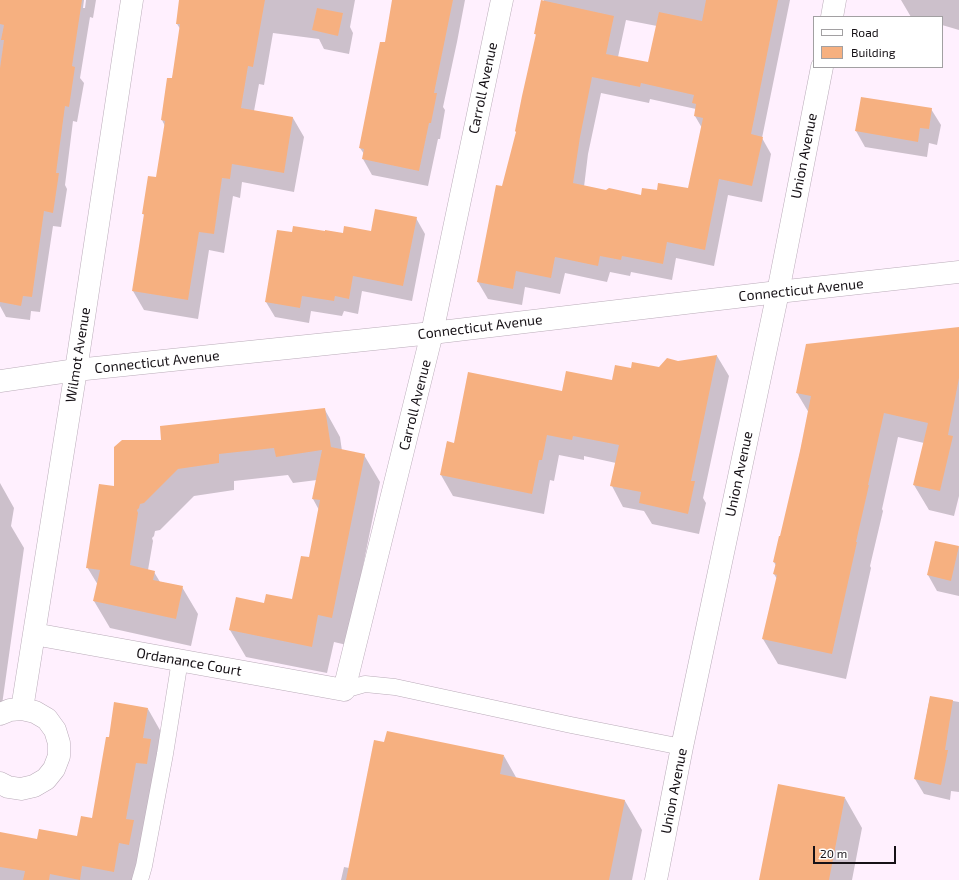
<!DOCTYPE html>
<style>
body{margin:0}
#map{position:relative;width:959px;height:880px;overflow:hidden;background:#fff0fe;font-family:"Exo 2",sans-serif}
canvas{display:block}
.legend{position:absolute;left:813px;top:16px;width:130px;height:52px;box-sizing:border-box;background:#fff;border:1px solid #a2a0a2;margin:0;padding:5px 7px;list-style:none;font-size:12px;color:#161116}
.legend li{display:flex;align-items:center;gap:8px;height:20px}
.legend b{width:20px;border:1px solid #a2a0a2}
.scale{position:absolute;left:813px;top:846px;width:83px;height:18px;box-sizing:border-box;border:2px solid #161116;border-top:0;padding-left:5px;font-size:12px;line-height:14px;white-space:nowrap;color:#161116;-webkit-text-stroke:3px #fff;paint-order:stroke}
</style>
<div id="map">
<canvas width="959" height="880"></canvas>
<ul class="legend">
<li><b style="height:5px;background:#fff"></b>Road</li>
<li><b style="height:11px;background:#f6b080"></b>Building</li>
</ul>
<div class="scale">20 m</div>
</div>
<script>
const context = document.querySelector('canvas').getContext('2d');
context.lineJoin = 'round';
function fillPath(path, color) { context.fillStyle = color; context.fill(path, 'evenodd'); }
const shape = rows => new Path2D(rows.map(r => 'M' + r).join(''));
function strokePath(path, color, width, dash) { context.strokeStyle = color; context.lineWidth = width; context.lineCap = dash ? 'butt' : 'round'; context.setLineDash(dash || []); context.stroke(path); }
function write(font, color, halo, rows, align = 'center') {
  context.font = font + ' "Exo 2",sans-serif'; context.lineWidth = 4; context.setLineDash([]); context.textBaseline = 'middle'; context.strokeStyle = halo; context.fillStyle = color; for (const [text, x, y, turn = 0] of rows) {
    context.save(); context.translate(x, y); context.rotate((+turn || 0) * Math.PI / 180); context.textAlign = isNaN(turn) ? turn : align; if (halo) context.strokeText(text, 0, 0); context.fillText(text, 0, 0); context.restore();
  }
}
fillPath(shape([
 [0,0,84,0,83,8,85,8,86,0,96,0,93,18,90,17,80,78,84,83,77,122,73,121,65,185,67,189,61,227,53,226,40,312,31,311,30,320,6,317,0,306],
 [180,0,355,0,350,27,353,33,349,54,324,49,319,39,273,33,264,85,259,84,254,111,293,118,304,137,294,192,242,182,240,198,233,196,224,253,209,250,198,319,144,310,133,291,145,216,143,214,157,178,165,126,162,120,172,80,181,30,177,24],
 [393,0,465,0,457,42,443,107,445,110,440,139,438,139,428,186,372,175,363,159,364,154,360,148,386,43],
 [544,0,790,0,762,138,771,154,762,202,728,195,714,266,676,258,672,280,631,272,630,276,610,272,607,282,565,273,560,294,525,287,522,305,488,299,478,282,517,133,537,36,535,34],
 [626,20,657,26,649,63,618,57],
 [601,93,649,103,650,99,696,109,695,116,702,128,689,189,658,192,641,196,584,187,588,154],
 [901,0,959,0,959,30,942,25,942,17,911,17],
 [931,109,941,125,937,145,929,143,927,157,865,147,856,131],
 [416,218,425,234,412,301,362,291,358,314,344,311,342,316,311,311,309,323,275,317,266,302,293,234,343,234,371,232],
 [959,328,959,496,954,516,929,510,914,485,924,443,898,437,882,509,883,511,870,566,871,568,846,679,778,664,763,639,777,579,774,574,776,566,774,562,780,537,781,537,809,413,797,393],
 [717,356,729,376,703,498,706,503,699,534,652,524,644,511,623,507,612,486,616,463,584,456,584,460,559,455,554,481,550,480,544,514,453,496,441,475,447,442,455,444,563,392,613,381,632,369,660,368,678,362],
 [325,410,340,437,342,451,364,455,380,482,347,645,334,642,327,673,246,657,230,630,265,604,293,600,310,559,319,510,313,499,317,480,293,483,288,475,234,481,234,490,194,496,160,530,155,531,154,536,152,538,153,541,148,570,154,572,160,582,182,587,198,614,191,646,110,628,94,601,98,585,87,567,115,488,162,441],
 [0,483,14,508,11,526,24,548,1,712,0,712],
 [936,542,959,547,959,596,937,591,928,575],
 [930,697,959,702,959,792,951,791,950,800,924,794,915,779],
 [148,709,165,739,135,880,0,880,0,833,38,840,78,837,93,819,109,738],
 [504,756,517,779,625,801,642,830,632,880,341,880,344,867,349,868],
 [845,798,862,828,852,880,760,880]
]), '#0003');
fillPath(shape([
 [0,0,82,0,72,66,75,67,69,107,65,106,56,173,59,173,53,213,44,211,32,297,23,296,21,306,0,302,0,68,4,40,1,40,4,25,0,24],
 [179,0,265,0,253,67,248,66,241,108,293,117,284,173,232,164,230,179,222,178,214,234,199,232,188,300,132,291,144,214,142,214,148,176,156,177,165,121,161,120,167,78,172,78,180,24,176,24],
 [392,0,453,0,434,93,437,93,431,123,429,123,419,171,362,159,364,149,359,148,380,42,385,42],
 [541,0,614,16,606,54,648,62,659,12,702,21,706,0,778,0,751,134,763,137,752,186,719,179,705,250,667,242,663,264,622,256,621,260,600,256,598,266,555,257,551,278,516,271,513,289,477,282,496,185,502,186,516,132,515,131,522,96,536,34,534,34],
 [592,77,640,87,641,83,694,95,692,103,696,104,694,116,703,118,688,188,658,183,657,190,642,188,641,195,609,188,606,190,573,183,580,137],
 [317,8,343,13,338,36,312,30],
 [861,97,932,108,929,129,920,128,918,142,855,131],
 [375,209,417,217,403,286,353,276,349,299,335,296,334,301,302,296,300,308,265,302,277,230,292,232,293,226,325,231,325,230,343,233,344,226,371,231],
 [959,327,959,378,948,435,953,436,940,491,913,485,928,423,884,413,868,485,869,485,856,542,857,542,832,654,762,639,777,575,773,574,776,563,773,562,779,536,780,536,800,451,811,396,796,393,806,344],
 [717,355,691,481,695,481,688,514,639,503,641,492,610,486,619,445,573,436,572,440,547,435,542,460,539,460,532,494,440,475,447,441,454,443,468,372,562,391,566,371,612,380,615,365,631,368,632,362,659,367,667,358,678,361],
 [325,408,331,447,365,454,332,618,318,615,312,647,229,630,236,597,264,603,266,594,292,599,301,556,309,557,320,500,312,499,322,450,276,457,274,448,219,454,219,463,178,469,144,503,140,504,139,508,137,510,138,513,130,565,155,571,153,580,183,586,176,619,93,601,100,570,86,568,99,484,114,486,114,447,122,440,161,440,160,426],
 [935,541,959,546,951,581,927,575],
 [930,696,953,700,945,750,948,750,941,785,914,779],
 [114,702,148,708,143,738,151,739,147,764,136,763,126,819,134,820,129,845,119,843,114,872,82,866,80,880,50,874,49,880,23,880,25,871,0,867,0,832,37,839,39,829,77,836,81,816,92,818,106,737,109,737],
 [387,731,504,755,500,774,625,800,609,880,346,880,374,740,384,742],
 [778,784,845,797,829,880,759,880]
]), '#f6b080');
const service = shape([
 [344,690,365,684,395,687,571,725,682,747],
 [140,880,144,866,165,754,180,660]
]);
const minor = shape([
 [832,17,835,0],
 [34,634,344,690,432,333,502,0],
 [22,709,76,370,132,0],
 [0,714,10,710,22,709,35,712,47,719,55,730,59,743,59,756,54,769,46,779,34,786,21,789,8,787,0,783],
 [656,880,682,747,778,292,822,67]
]);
const secondary = shape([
 [0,381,76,370,432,333,778,292,959,272]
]);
strokePath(service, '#baacb9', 17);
strokePath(minor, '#baacb9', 23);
strokePath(secondary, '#baacb9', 23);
strokePath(service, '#fff', 16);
strokePath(minor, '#fff', 22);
strokePath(secondary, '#fff', 22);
write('14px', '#161116', '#fff', [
 ["Carroll Avenue",483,88,-78],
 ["Union Avenue",804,156,-79],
 ["Connecticut Avenue",801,290,-6],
 ["Connecticut Avenue",480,327,-7],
 ["Wilmot Avenue",78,355,-81],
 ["Connecticut Avenue",157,362,-6],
 ["Carroll Avenue",415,405,-76],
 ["Union Avenue",739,474,-78],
 ["Ordanance Court",189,662,10],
 ["Union Avenue",674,791,-79]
]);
</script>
